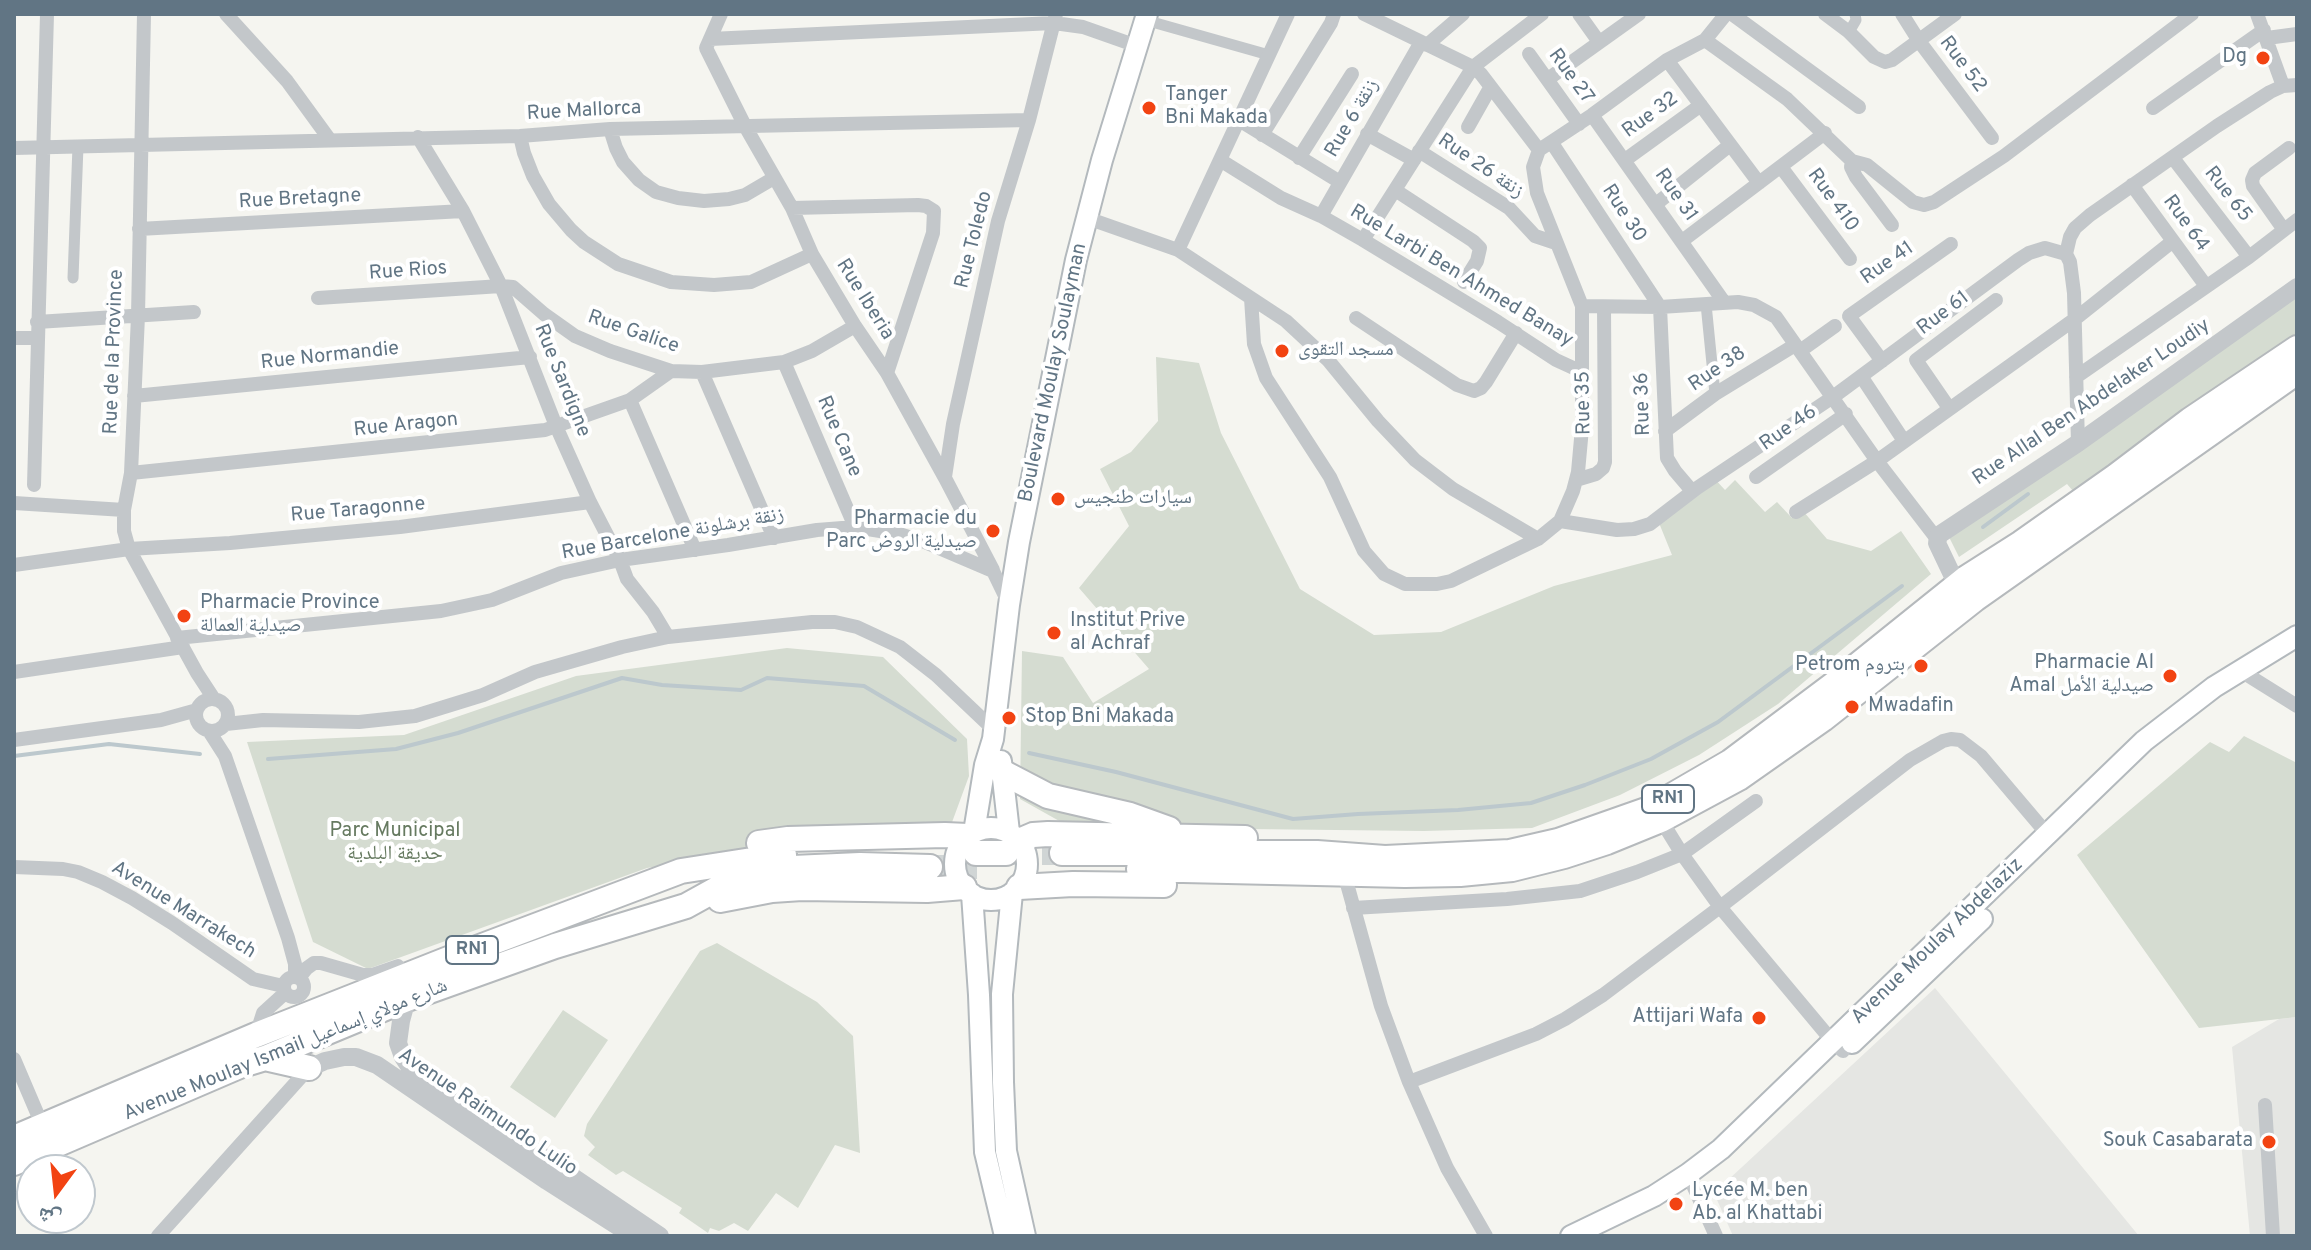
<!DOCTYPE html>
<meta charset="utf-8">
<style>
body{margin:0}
#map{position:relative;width:2311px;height:1250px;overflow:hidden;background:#f5f5f0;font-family:Overpass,"Noto Naskh Arabic",sans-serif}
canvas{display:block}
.frame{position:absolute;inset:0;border:16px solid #617584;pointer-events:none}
.north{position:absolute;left:16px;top:1154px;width:80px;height:80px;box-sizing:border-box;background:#fff;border:2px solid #c0c8ce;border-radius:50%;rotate:195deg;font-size:22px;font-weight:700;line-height:32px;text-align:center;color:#617584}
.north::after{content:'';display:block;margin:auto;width:28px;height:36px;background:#f24312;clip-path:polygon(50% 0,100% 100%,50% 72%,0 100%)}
</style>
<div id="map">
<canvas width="2311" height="1250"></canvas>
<div class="frame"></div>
<div class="north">ش</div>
</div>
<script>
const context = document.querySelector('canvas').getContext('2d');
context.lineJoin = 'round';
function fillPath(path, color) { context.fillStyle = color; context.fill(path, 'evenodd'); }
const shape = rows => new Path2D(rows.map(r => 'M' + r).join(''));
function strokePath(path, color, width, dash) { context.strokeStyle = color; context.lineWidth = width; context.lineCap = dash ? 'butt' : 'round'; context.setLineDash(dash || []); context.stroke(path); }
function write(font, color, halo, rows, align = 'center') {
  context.font = font + ' Overpass,"Noto Naskh Arabic",sans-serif'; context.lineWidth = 8; context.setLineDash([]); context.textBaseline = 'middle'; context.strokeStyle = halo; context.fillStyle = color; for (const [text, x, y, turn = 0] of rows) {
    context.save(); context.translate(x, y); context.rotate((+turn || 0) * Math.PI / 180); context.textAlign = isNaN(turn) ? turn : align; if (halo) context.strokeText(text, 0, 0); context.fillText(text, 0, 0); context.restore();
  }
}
fillPath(shape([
 [1935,988,2139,1236,1733,1236,1714,1193],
 [2297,1017,2297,1236,2250,1236,2232,1047,2279,1019]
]), '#e5e6e3');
fillPath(shape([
 [2297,296,2297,335,2187,410,2073,491,2067,484,1959,557,1949,537],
 [1156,357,1199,363,1221,433,1300,589,1374,635,1441,632,1554,586,1672,555,1657,518,1713,477,1725,490,1735,480,1765,512,1777,502,1792,518,1803,511,1827,539,1871,551,1901,531,1931,574,1778,704,1699,755,1620,795,1532,828,1424,831,1070,827,1020,799,1022,651,1063,657,1093,703,1149,669,1079,588,1129,526,1100,469,1131,452,1158,421],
 [787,648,883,657,967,739,969,776,951,825,770,848,647,868,368,969,313,942,247,742,404,735,576,676],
 [2244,736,2297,763,2297,1017,2199,1028,2077,855,2210,742,2229,752],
 [717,943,817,1002,853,1036,860,1153,835,1145,798,1208,776,1193,748,1231,734,1223,719,1231,710,1228,708,1233,679,1213,682,1208,623,1171,616,1175,588,1155,595,1147,584,1136,587,1124,700,951],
 [563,1010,608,1040,555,1118,510,1087]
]), '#d5dcd1');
strokePath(shape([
 [1983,527,2028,494],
 [1029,753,1116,772,1293,819,1358,814,1458,810,1531,803,1585,785,1651,759,1718,722,1902,586],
 [14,756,109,744,200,754],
 [268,759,396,749,458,733,622,678,662,685,741,690,767,678,864,686,955,740]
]), '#bcc8cd', 4);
strokePath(shape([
 [1006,853,1062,853],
 [930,867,977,867]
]), '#d0d5d5', 24, [24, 12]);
const secondary = shape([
 [1001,761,1009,832],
 '955 864a36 36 0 1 1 72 0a36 36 0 1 1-72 0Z',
 [974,832,985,765,993,739,1009,605,1019,542,1076,260,1102,160,1147,14],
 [1012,893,1002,994,1003,1082,1006,1151,1025,1236],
 [972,894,979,995,985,1152,1005,1236],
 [1852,1043,1982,919],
 [1571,1236,1654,1196,1688,1174,1721,1149,2144,741,2214,687,2297,636]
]);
const trunk = shape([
 [1002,772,1048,796,1130,815,1169,829],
 [1019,841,1033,835,1048,834,1245,838],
 [759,843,788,839,945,835,968,836],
 [976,853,1006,853],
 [1062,853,1317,853,1385,858,1510,852,1558,841,1649,809,1730,762,1834,684,1966,578,2021,543,2116,476,2190,420,2297,348],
 [1139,869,1405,875,1460,874,1512,869,1564,856,1607,842,1661,820,1739,778,1823,719,1975,599,2297,372],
 [1019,887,1073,884,1164,885],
 [720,900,772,890,802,888,927,890,964,887],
 [265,1058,309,1068],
 [14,1138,256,1035,456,956,681,871,784,855],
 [14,1163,242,1065,265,1058,407,999,555,946,686,906,724,885,744,879,793,868,860,865,930,867]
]);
strokePath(secondary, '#b3b9bd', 24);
strokePath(trunk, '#b5b9bc', 28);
strokePath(shape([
 [1145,20,1269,55],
 [1849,32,1856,20,1855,14],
 [73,278,78,146],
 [1706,304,1715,394]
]), '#c3c7ca', 11);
strokePath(shape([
 [144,14,138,316,131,473,124,510,124,531,129,549,197,673,214,699],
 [226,14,287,81,330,140],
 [721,14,706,48,745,126,792,208,812,254,855,326,887,373,945,478,993,570],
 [1364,14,1473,67,1481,74,1539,150],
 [1579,14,1599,42],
 [1732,14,1859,107],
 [1825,14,1849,32,1874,57,1885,62,1892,60,1955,14],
 [1902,14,1919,41,1992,138],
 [2257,14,2283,86],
 [2267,38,2297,34],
 [710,39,1054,23,1083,27,1137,46],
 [1705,40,1726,14],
 [1427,45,1463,14],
 [1529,54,1579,124],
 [1667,60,1759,183],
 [1548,79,1639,14],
 [2153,108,2264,30],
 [1592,115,1724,302],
 [1239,120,1340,182],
 [1468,127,1490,88],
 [610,129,616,148,623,162,639,180,656,192,678,198,704,201,729,199,745,195,774,178],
 [1367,134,1414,160],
 [1262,135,1331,23,1334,14],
 [520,136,524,153,533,176,549,204,571,230,584,242,618,264,671,282,714,285,751,282,812,254],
 [418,137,463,211,501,286,556,426,590,502,620,560,627,579,653,612,668,637],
 [1552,143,1660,307,1667,458,1675,471,1692,491],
 [14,148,520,136,610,129,1029,120],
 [1539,150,1592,115,1667,60,1705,40,1787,99,1852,161,1867,165,1913,202,1924,205,1934,202,2004,156,2192,14],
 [1419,151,1509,208,1535,236,1556,243],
 [1299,158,1352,74],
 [2173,158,2249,257],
 [1220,160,1281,198,1321,216,1363,240,1498,322,1556,360,1580,371],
 [1625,160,1701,105],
 [1852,161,1851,167,1856,177,1892,225],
 [1781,167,1850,259],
 [2132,185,2206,286],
 [1395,190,1473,241,1480,248,1477,261,1464,282],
 [1656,204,1730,145],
 [792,208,918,205,926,206,934,211,933,233,887,373],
 [1321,216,1421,42],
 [1087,218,1178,250,1286,321,1328,360,1378,421,1415,460,1453,489,1538,539],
 [139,229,463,211],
 [2284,230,2253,186,2252,180,2255,173,2289,148],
 [1363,240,1473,67,1542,14],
 [1682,241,1825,133],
 [1178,250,1288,14],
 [2066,254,2070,262,2074,293,2078,443],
 [318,298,501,286,513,287,544,314,575,336,610,351,671,371,702,372,784,362,812,351,855,326],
 [1251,298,1254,344,1266,378,1330,477,1364,551,1384,574,1405,584,1437,584,1451,581,1538,539,1560,521,1573,491,1578,472,1582,428,1582,306,1537,193,1533,167,1539,150],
 [1582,306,1660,307,1738,302,1754,305,1776,317,1877,461,1937,539],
 [1356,318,1457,385,1474,391,1481,388,1486,382,1516,333],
 [37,322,194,312],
 [14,338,37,338],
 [1800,351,1835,326],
 [1882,361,1849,316,1951,244],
 [784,362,855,527],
 [702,372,774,538],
 [1861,376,1904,441],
 [2076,377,2249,257,2297,220],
 [134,396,530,357],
 [630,400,695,550],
 [1949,408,1916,360,1996,300],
 [1665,431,1715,394,1795,345],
 [131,473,545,430,630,400,671,371],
 [945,477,953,424,998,221,1029,120,1056,14],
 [1756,477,1846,414],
 [1576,480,1596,474,1603,468,1605,462,1604,307],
 [34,485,47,14],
 [14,503,124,510],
 [1796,512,1877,461,2075,319,2173,241],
 [1560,521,1617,530,1634,529,1650,524,1697,488,1833,397,2018,260,2029,253,2045,248,2066,254,2070,237,2075,228,2090,215,2217,126,2270,92,2283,86,2297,85],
 [14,565,129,549,230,543,400,527,590,502],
 [177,638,441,611,492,600,561,573,620,560,728,545,817,530,855,527,899,534,925,542,993,571,1009,604],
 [2243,669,2249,676,2297,706],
 [14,672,183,647],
 '196 715a16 16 0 1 1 32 0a16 16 0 1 1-32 0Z',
 [226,724,263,720,359,722,415,716,483,695,535,672,622,647,668,637,812,622,835,622,857,627,900,647,936,675,994,730],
 [209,731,225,756,288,938,295,964,295,977],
 [14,740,161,720,197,710],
 [1661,820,1682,854,1720,907,1833,1042,1843,1051],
 [14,867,63,869,78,872,102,882,132,898,172,923,253,979,283,986],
 [1344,873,1381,1006,1409,1082,1447,1168,1486,1236],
 [1353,908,1507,899,1580,891,1637,872,1682,854,1756,801],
 '284 987a10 10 0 1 1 20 0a10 10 0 1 1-20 0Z',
 [299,978,307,968,314,963,321,963,363,975,372,975,398,966],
 [256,1035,263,1013,285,993],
 [14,1059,43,1127],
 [1409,1082,1536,1034,1565,1019,1603,995,1720,907,1910,760,1943,741,1951,739,1960,740,1981,756,2048,835],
 [2265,1105,2273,1236],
 [1688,1174,1716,1236],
 [158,1236,309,1068]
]), '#c3c7ca', 14);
strokePath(shape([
 [1957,585,1937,543,1939,535,2078,443,2297,287],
 [407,999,401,1021,398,1043,403,1057,409,1066,660,1236],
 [309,1068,325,1061,344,1057,356,1057,377,1065,547,1181,633,1236]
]), '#c3c7ca', 18);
strokePath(secondary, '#fff', 20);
strokePath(trunk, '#fff', 24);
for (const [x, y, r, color] of [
 [2263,58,8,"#f24312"],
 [1149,108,8,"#f24312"],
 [1282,351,8,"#f24312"],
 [1058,499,8,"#f24312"],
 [993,531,8,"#f24312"],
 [184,616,8,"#f24312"],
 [1054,633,8,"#f24312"],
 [1921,666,8,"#f24312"],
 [2170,676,8,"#f24312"],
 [1852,707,8,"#f24312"],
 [1009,718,8,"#f24312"],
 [1759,1018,8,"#f24312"],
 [2269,1142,8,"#f24312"],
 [1676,1204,8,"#f24312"]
]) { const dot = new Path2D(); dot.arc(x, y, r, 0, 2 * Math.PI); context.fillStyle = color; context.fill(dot); strokePath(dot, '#fff', 3); }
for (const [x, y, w] of [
 [1668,799,52],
 [472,950,52]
]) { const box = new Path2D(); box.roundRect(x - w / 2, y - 14, w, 28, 6); context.fillStyle = '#fff'; context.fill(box); strokePath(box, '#617584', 2); }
write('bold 18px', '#617584', null, [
 ["RN1",1668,799],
 ["RN1",472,950]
]);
write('20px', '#617584', '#fff', [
 ["Dg",2247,58,"right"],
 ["Tanger",1165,96],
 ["Bni Makada",1165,119],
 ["مسجد التقوى",1298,351],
 ["سيارات طنجيس",1074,499],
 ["Pharmacie du",977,520,"right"],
 ["Parc صيدلية الروض",977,543,"right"],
 ["Pharmacie Province",200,604],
 ["صيدلية العمالة",200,627],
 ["Institut Prive",1070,622],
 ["al Achraf",1070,645],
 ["Pharmacie Al",2154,664,"right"],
 ["Amal صيدلية الأمل",2154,687,"right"],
 ["Petrom بتروم",1905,666,"right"],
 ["Mwadafin",1868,707],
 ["Stop Bni Makada",1025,718],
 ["Attijari Wafa",1743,1018,"right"],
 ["Souk Casabarata",2253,1142,"right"],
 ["Lycée M. ben",1692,1192],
 ["Ab. al Khattabi",1692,1215]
], 'left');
write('20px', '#617584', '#fff', [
 ["Rue 52",1962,65,53],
 ["Rue 27",1570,77,54],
 ["Rue Mallorca",584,112,-3],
 ["Rue 32",1651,116,-36],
 ["Rue 6 زنقة",1353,119,-60],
 ["Rue 26 زنقة",1480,167,34],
 ["Rue 65",2227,195,52],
 ["Rue 31",1675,196,55],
 ["Rue Bretagne",300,200,-3],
 ["Rue 410",1832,201,54],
 ["Rue 30",1623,214,57],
 ["Rue 64",2185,224,54],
 ["Rue Toledo",975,240,-76],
 ["Rue 41",1888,264,-35],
 ["Rue Rios",408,272,-4],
 ["Rue Larbi Ben Ahmed Banay",1461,277,31],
 ["Rue Iberia",864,300,58],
 ["Rue 61",1944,314,-37],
 ["Rue Galice",633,333,19],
 ["Rue de la Province",115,352,-88],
 ["Rue Normandie",330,357,-6],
 ["Rue 38",1718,370,-34],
 ["Boulevard Moulay Soulayman",1054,373,-78],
 ["Rue Sardigne",561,381,68],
 ["Rue 35",1585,403,-91],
 ["Rue Allal Ben Abdelaker Loudiy",2092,403,-34],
 ["Rue 36",1644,404,-92],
 ["Rue Aragon",406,426,-6],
 ["Rue 46",1789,429,-35],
 ["Rue Cane",838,437,67],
 ["Rue Taragonne",358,511,-5],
 ["Rue Barcelone زنقة برشلونة",673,535,-10],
 ["Avenue Marrakech",183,911,32],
 ["Avenue Moulay Abdelaziz",1938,942,-44],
 ["Avenue Moulay Ismail شارع مولاي إسماعيل",286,1051,-22],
 ["Avenue Raimundo Lulio",487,1113,34]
]);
write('20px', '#667a60', '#fff', [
 ["Parc Municipal",395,832],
 ["حديقة البلدية",395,855]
]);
</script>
